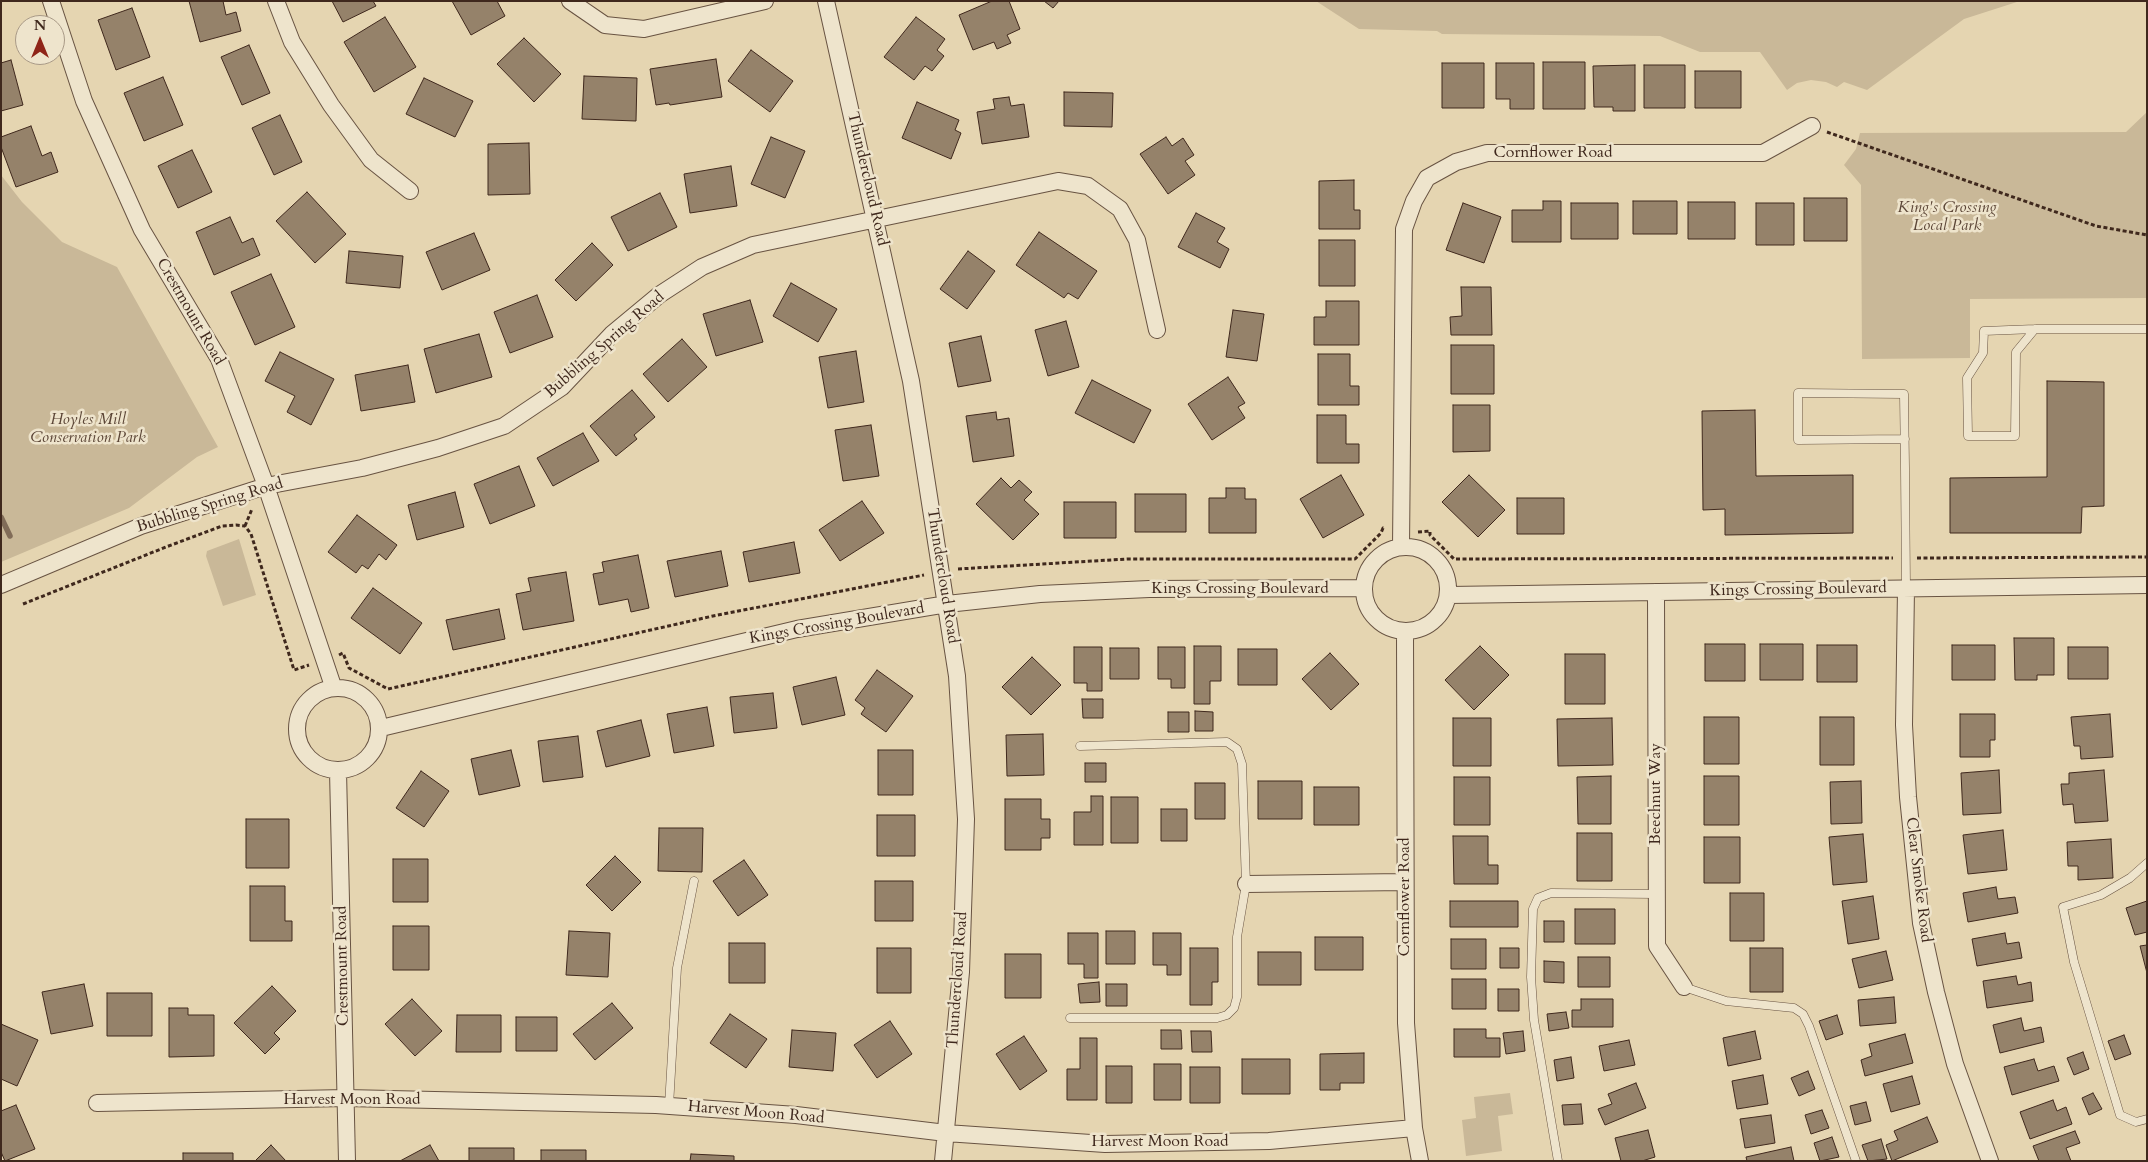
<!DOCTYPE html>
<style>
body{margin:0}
#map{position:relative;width:2148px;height:1162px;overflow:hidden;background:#e5d5b1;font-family:Cardo,serif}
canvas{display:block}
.frame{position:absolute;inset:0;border:2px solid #3f281d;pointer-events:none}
.north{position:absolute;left:15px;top:15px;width:50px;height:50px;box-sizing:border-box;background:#eee4cc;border:1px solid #a89986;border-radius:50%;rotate:0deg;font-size:14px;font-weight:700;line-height:20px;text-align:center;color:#3f281d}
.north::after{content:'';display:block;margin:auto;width:18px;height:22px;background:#8f2418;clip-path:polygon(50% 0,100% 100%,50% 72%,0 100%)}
</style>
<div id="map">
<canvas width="2148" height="1162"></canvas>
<div class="frame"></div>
<div class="north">N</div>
</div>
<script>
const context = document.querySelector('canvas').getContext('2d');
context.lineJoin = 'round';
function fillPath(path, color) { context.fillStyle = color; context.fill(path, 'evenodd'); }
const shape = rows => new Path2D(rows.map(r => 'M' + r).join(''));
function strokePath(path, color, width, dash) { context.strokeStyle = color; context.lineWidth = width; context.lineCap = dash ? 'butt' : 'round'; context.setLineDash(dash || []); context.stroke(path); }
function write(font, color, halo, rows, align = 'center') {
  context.font = font + ' Cardo,serif'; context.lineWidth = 5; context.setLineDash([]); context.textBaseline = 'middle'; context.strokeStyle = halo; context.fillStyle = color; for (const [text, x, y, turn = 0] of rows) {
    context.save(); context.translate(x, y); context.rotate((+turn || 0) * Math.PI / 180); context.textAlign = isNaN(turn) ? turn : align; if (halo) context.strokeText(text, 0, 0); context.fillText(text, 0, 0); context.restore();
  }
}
fillPath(shape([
 [1316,1,2020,1,1964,19,1867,90,1844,82,1837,87,1826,82,1811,80,1797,83,1787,90,1760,52,1700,52,1660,36,1442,34,1437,31,1359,29],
 [2147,112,2146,298,1970,299,1970,358,1862,359,1861,185,1844,165,1856,149,1860,133,2126,132],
 [1,175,22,202,62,242,117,267,218,447,197,457,129,508,1,562],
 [239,539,256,595,223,606,206,556,207,551],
 [1510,1093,1513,1114,1498,1116,1502,1151,1466,1156,1462,1120,1476,1118,1474,1097]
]), '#c9b898');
strokePath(shape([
 [1,517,10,536]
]), '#816c58', 5.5);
const building = shape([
 [189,1,223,1,226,15,236,12,241,31,200,42,189,1],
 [332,1,373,1,376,6,343,22,332,1],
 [452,1,497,1,505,16,471,35,452,1],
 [992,1,1009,1,1020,29,1007,35,1011,43,997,49,994,42,973,50,959,15,992,1],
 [1044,1,1059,1,1053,8,1044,1],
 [132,8,150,57,116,70,98,20,132,8],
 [385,17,416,67,374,92,344,42,385,17],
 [916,17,945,39,937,50,944,56,932,71,925,66,914,80,884,57,916,17],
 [524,38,561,74,534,102,497,64,524,38],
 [249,45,270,93,242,105,221,57,249,45],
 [751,50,793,81,770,112,728,81,751,50],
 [716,59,722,97,670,105,669,103,656,105,650,69,716,59],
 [11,60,23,105,1,111,1,63,11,60],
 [1543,62,1585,62,1585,109,1543,109,1543,62],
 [1442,63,1484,63,1484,108,1442,108,1442,63],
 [1496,63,1534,63,1534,109,1510,109,1510,99,1496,99,1496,63],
 [1635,65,1635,111,1613,111,1613,107,1594,107,1593,66,1635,65],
 [1644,65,1685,65,1685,108,1644,108,1644,65],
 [1695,71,1741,71,1741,108,1695,108,1695,71],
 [584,76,637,78,636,121,582,119,584,76],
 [163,77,183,125,144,141,124,93,163,77],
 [424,78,473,101,455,137,406,114,424,78],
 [1064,92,1113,93,1112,127,1064,126,1064,92],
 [1009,97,1011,106,1024,104,1029,137,982,144,977,112,995,109,993,99,1009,97],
 [917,102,959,120,955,130,961,133,951,159,902,138,917,102],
 [280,115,302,162,274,175,252,128,280,115],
 [31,126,42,156,51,152,58,172,16,187,1,147,1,137,31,126],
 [771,137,805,151,785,198,751,184,771,137],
 [1166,137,1172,146,1183,138,1194,155,1185,161,1195,175,1168,194,1140,154,1166,137],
 [529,143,530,194,488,195,488,144,529,143],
 [192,150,212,192,178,208,158,166,192,150],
 [731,166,737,206,690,213,684,174,731,166],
 [1354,180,1354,210,1360,210,1360,229,1319,229,1319,181,1354,180],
 [307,192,346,234,315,263,276,221,307,192],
 [660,193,677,227,628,251,611,217,660,193],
 [1804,198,1847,198,1847,241,1804,241,1804,198],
 [1543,201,1561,201,1561,242,1512,242,1512,210,1543,210,1543,201],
 [1633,201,1677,201,1677,234,1633,234,1633,201],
 [1688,202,1735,202,1735,239,1688,239,1688,202],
 [1463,203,1501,217,1484,263,1446,250,1463,203],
 [1571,203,1618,203,1618,239,1571,239,1571,203],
 [1756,203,1794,203,1794,245,1756,245,1756,203],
 [1196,213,1225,228,1217,242,1229,249,1220,268,1178,247,1196,213],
 [230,217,242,243,253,238,260,255,214,275,196,232,230,217],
 [1039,232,1097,271,1078,299,1068,293,1064,298,1016,265,1039,232],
 [474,233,490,270,442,290,426,252,474,233],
 [1319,240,1355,240,1355,286,1319,286,1319,240],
 [592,243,613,265,576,301,555,280,592,243],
 [349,251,403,256,400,288,346,283,349,251],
 [968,251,995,271,967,309,940,289,968,251],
 [271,274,295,327,255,345,231,292,271,274],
 [791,283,837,309,818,342,773,316,791,283],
 [1461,287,1491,287,1492,335,1451,335,1450,317,1462,316,1461,287],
 [537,295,553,337,510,353,494,312,537,295],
 [750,300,763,342,716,356,703,314,750,300],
 [1326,301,1359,301,1359,345,1314,345,1314,317,1326,317,1326,301],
 [1233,310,1264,314,1257,361,1226,357,1233,310],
 [1066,321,1079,367,1048,376,1035,330,1066,321],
 [479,334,492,377,436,393,424,349,479,334],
 [981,336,991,381,958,387,949,343,981,336],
 [682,339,707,367,668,402,643,374,682,339],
 [1451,345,1494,345,1494,394,1451,394,1451,345],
 [856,351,864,402,828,408,819,357,856,351],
 [280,352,334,379,311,425,287,412,295,396,265,381,280,352],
 [1318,354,1350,354,1350,386,1359,386,1359,405,1318,405,1318,354],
 [408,365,415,402,361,411,355,375,408,365],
 [1228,377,1245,403,1238,407,1245,418,1212,440,1188,404,1228,377],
 [1092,380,1151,410,1134,443,1075,413,1092,380],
 [2047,381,2104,382,2104,506,2082,507,2081,533,1950,533,1950,478,2047,477,2047,381],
 [632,390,655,417,634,435,637,439,616,456,590,426,632,390],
 [1453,405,1490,405,1490,451,1453,452,1453,405],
 [1755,410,1756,476,1853,475,1853,533,1725,535,1725,509,1703,510,1702,411,1755,410],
 [996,412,997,420,1009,418,1014,456,973,462,966,416,996,412],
 [1317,415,1346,415,1346,444,1359,444,1359,463,1317,463,1317,415],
 [871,425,879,476,843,481,835,430,871,425],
 [583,433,599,461,553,486,537,458,583,433],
 [519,466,535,506,490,524,474,484,519,466],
 [1341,475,1364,515,1323,538,1300,499,1341,475],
 [1469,475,1505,510,1478,537,1442,502,1469,475],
 [1001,478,1011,488,1019,480,1032,492,1024,500,1039,514,1013,540,976,504,1001,478],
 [1226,488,1245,488,1245,499,1256,499,1256,533,1209,533,1209,498,1226,498,1226,488],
 [455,492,464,527,417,540,408,505,455,492],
 [1135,494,1186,494,1186,532,1135,532,1135,494],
 [1517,498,1564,498,1564,534,1517,534,1517,498],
 [862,501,884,533,840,561,819,530,862,501],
 [1064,502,1116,502,1116,538,1064,538,1064,502],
 [357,515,397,545,386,560,379,554,368,569,362,565,356,573,328,552,357,515],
 [794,542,800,573,749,582,743,552,794,542],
 [721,551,728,586,675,597,667,561,721,551],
 [638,555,649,608,631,612,628,599,599,605,593,574,604,572,602,562,638,555],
 [566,572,574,621,523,630,516,594,531,591,528,578,566,572],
 [373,588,422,623,400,654,351,618,373,588],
 [499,609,505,639,453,650,446,620,499,609],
 [2014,638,2054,638,2054,675,2037,675,2037,680,2015,680,2014,638],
 [1705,644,1745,644,1745,681,1705,681,1705,644],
 [1760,644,1803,644,1803,680,1760,680,1760,644],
 [1817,645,1857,645,1857,682,1817,682,1817,645],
 [1952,645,1995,645,1995,680,1952,680,1952,645],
 [1194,646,1221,646,1221,681,1210,681,1210,704,1194,704,1194,646],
 [1480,646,1509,675,1474,710,1445,680,1480,646],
 [1074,647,1102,647,1102,691,1087,691,1087,683,1074,683,1074,647],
 [1158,647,1185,647,1185,688,1171,688,1171,679,1158,679,1158,647],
 [2068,647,2108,647,2108,679,2068,679,2068,647],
 [1110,648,1139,648,1139,679,1110,679,1110,648],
 [1238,649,1277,649,1277,685,1238,685,1238,649],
 [1330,653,1359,684,1331,710,1302,679,1330,653],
 [1565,654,1605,654,1605,704,1565,704,1565,654],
 [1032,657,1061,685,1031,715,1002,687,1032,657],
 [877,670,913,696,886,732,861,714,865,708,855,700,877,670],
 [836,677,845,715,802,725,793,687,836,677],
 [773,693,777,728,734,733,730,697,773,693],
 [1082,699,1103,699,1103,718,1083,718,1082,699],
 [707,707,714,746,674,753,667,714,707,707],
 [1195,711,1213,712,1213,731,1195,731,1195,711],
 [1168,712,1189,712,1189,732,1168,732,1168,712],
 [1960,714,1995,714,1995,740,1990,740,1990,757,1960,757,1960,714],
 [2110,714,2113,757,2081,759,2080,746,2074,746,2071,717,2110,714],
 [1704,717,1739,717,1739,764,1704,764,1704,717],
 [1820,717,1854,717,1854,765,1820,765,1820,717],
 [1453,718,1491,718,1491,766,1453,766,1453,718],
 [1612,718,1613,765,1558,766,1557,719,1612,718],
 [641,720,650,756,606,767,597,731,641,720],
 [1043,734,1044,775,1007,776,1006,735,1043,734],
 [578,736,583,777,543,782,538,741,578,736],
 [511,750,520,786,479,795,471,759,511,750],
 [878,750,913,750,913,795,878,795,878,750],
 [1085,763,1106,763,1106,782,1085,782,1085,763],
 [1999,770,2001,813,1963,815,1961,773,1999,770],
 [2104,770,2108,821,2075,823,2073,804,2063,805,2061,784,2069,784,2069,773,2104,770],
 [421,771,449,791,424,827,396,808,421,771],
 [1611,776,1611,824,1578,824,1577,777,1611,776],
 [1704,776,1739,776,1739,825,1704,825,1704,776],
 [1454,777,1490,777,1490,825,1454,825,1454,777],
 [1258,781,1302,781,1302,819,1258,819,1258,781],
 [1861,781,1862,823,1831,824,1830,782,1861,781],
 [1195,783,1225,783,1225,819,1195,819,1195,783],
 [1314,787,1359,787,1359,825,1314,825,1314,787],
 [1091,796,1103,796,1103,845,1074,845,1074,812,1091,812,1091,796],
 [1111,797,1138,797,1138,843,1111,843,1111,797],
 [1005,799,1041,799,1041,819,1050,819,1050,838,1041,838,1041,850,1005,850,1005,799],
 [1161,809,1187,809,1187,841,1161,841,1161,809],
 [877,815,915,815,915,856,877,856,877,815],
 [246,819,289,819,289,868,246,868,246,819],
 [659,828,703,828,702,872,658,871,659,828],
 [2003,830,2007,870,1968,874,1963,835,2003,830],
 [1577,833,1612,833,1612,881,1577,881,1577,833],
 [1863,834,1867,882,1833,885,1829,837,1863,834],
 [1453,836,1488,836,1488,865,1498,865,1498,884,1454,884,1453,836],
 [1704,837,1740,837,1740,883,1704,883,1704,837],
 [2111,839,2113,878,2078,880,2078,866,2068,866,2067,842,2111,839],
 [615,856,641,882,612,911,586,885,615,856],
 [393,859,428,859,428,902,393,902,393,859],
 [744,860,768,895,738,916,713,881,744,860],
 [875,881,913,881,913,921,875,921,875,881],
 [250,886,285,886,285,921,292,921,292,941,250,941,250,886],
 [1996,887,1998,899,2015,897,2018,913,1968,922,1963,893,1996,887],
 [1730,893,1764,893,1764,941,1730,941,1730,893],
 [1873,896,1879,939,1848,944,1842,901,1873,896],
 [1450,901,1518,901,1518,927,1450,927,1450,901],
 [2147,901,2147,932,2135,935,2126,908,2147,901],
 [1575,909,1615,909,1615,944,1575,944,1575,909],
 [1544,921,1564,921,1564,942,1544,942,1544,921],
 [393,926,429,926,429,970,393,970,393,926],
 [569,931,610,933,608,977,566,975,569,931],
 [1106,931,1135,931,1135,964,1106,964,1106,931],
 [1068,933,1098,933,1098,978,1084,978,1084,964,1068,964,1068,933],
 [1153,933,1181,933,1181,975,1167,975,1167,965,1153,965,1153,933],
 [2005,933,2007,944,2019,942,2022,958,1977,966,1972,939,2005,933],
 [1315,937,1363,937,1363,970,1315,970,1315,937],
 [1451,939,1486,939,1486,969,1451,969,1451,939],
 [729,943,765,943,765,983,729,983,729,943],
 [2147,945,2147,973,2140,946,2147,945],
 [877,948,911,948,911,993,877,993,877,948],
 [1190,948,1218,948,1218,982,1212,982,1212,1005,1190,1005,1190,948],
 [1500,948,1519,948,1519,968,1500,968,1500,948],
 [1750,948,1783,948,1783,992,1750,992,1750,948],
 [1886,951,1893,980,1859,988,1852,959,1886,951],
 [1258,952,1301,952,1301,985,1258,985,1258,952],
 [1005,954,1041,954,1041,998,1005,998,1005,954],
 [1578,957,1610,957,1610,987,1578,987,1578,957],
 [1544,961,1564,962,1564,983,1544,982,1544,961],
 [2016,976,2018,985,2031,982,2033,1001,1987,1008,1983,981,2016,976],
 [1452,979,1486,979,1486,1009,1452,1009,1452,979],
 [1099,982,1100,1002,1080,1003,1078,984,1099,982],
 [84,984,93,1026,51,1034,42,992,84,984],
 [1106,984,1127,984,1127,1006,1106,1006,1106,984],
 [272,986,296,1011,274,1033,280,1039,265,1054,234,1023,272,986],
 [1498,989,1519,989,1519,1011,1498,1011,1498,989],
 [107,993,152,993,152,1036,107,1036,107,993],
 [1894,997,1896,1023,1860,1026,1858,1000,1894,997],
 [412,999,442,1031,415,1056,385,1024,412,999],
 [1581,999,1613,999,1613,1027,1572,1027,1572,1010,1581,1010,1581,999],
 [612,1003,633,1028,595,1060,573,1034,612,1003],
 [169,1008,188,1008,188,1015,214,1015,214,1056,169,1057,169,1008],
 [1566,1012,1569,1028,1549,1031,1547,1014,1566,1012],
 [730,1014,767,1039,746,1068,710,1043,730,1014],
 [457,1015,501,1015,501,1052,456,1052,457,1015],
 [1837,1015,1843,1034,1826,1040,1819,1021,1837,1015],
 [516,1017,557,1017,557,1051,516,1051,516,1017],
 [2021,1018,2024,1031,2041,1027,2044,1042,2000,1053,1993,1025,2021,1018],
 [890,1021,912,1054,877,1078,854,1045,890,1021],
 [1,1024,38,1040,17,1086,1,1079,1,1024],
 [1454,1029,1486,1029,1486,1038,1500,1038,1500,1057,1454,1057,1454,1029],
 [792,1030,836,1033,833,1071,789,1067,792,1030],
 [1161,1030,1181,1030,1182,1049,1161,1049,1161,1030],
 [1191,1031,1211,1031,1212,1052,1192,1052,1191,1031],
 [1523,1031,1525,1051,1506,1054,1503,1033,1523,1031],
 [1755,1031,1761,1059,1728,1066,1723,1038,1755,1031],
 [1905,1034,1913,1063,1865,1076,1861,1060,1872,1056,1869,1044,1905,1034],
 [2124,1035,2131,1054,2115,1060,2108,1041,2124,1035],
 [1024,1036,1047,1071,1020,1090,996,1054,1024,1036],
 [1080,1038,1097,1038,1097,1100,1067,1100,1067,1069,1080,1069,1080,1038],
 [1629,1040,1635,1065,1604,1071,1599,1046,1629,1040],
 [2083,1052,2089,1069,2074,1075,2067,1058,2083,1052],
 [1364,1053,1364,1083,1340,1083,1340,1090,1320,1090,1320,1054,1364,1053],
 [1571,1057,1574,1078,1557,1081,1554,1060,1571,1057],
 [1242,1059,1290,1059,1290,1094,1242,1094,1242,1059],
 [2034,1059,2038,1071,2054,1066,2059,1081,2012,1095,2004,1067,2034,1059],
 [1154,1064,1181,1064,1181,1100,1154,1100,1154,1064],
 [1106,1066,1132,1066,1132,1103,1106,1103,1106,1066],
 [1190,1067,1220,1067,1220,1103,1190,1103,1190,1067],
 [1808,1071,1815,1089,1799,1096,1791,1078,1808,1071],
 [1763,1075,1768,1104,1737,1109,1732,1081,1763,1075],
 [1912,1076,1920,1104,1891,1112,1883,1084,1912,1076],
 [1636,1083,1646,1108,1605,1125,1598,1109,1612,1104,1608,1094,1636,1083],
 [2093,1093,2102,1109,2089,1115,2082,1098,2093,1093],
 [2053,1100,2057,1111,2066,1107,2072,1124,2030,1139,2020,1112,2053,1100],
 [1866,1102,1871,1121,1855,1125,1850,1106,1866,1102],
 [1581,1104,1583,1124,1564,1125,1562,1105,1581,1104],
 [16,1105,35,1149,5,1161,1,1152,1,1111,16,1105],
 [1822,1110,1829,1128,1811,1134,1805,1115,1822,1110],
 [1771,1115,1775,1143,1745,1148,1740,1119,1771,1115],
 [1927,1117,1938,1142,1892,1161,1886,1145,1898,1140,1894,1131,1927,1117],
 [1648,1130,1655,1157,1642,1161,1621,1161,1615,1138,1648,1130],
 [2075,1131,2080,1143,2066,1148,2071,1161,2039,1161,2033,1146,2075,1131],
 [1832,1137,1839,1157,1820,1161,1814,1143,1832,1137],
 [1881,1139,1887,1159,1868,1161,1862,1145,1881,1139],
 [271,1145,286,1161,255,1161,271,1145],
 [430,1145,439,1161,400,1161,430,1145],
 [1791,1147,1794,1161,1747,1161,1746,1157,1791,1147],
 [469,1148,514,1148,514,1161,469,1161,469,1148],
 [541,1150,586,1150,586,1161,541,1161,541,1150],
 [183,1153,233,1153,233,1161,183,1161,183,1153],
 [691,1154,734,1156,734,1161,690,1161,691,1154]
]);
fillPath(building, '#95826a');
strokePath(building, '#3f281d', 1);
const lane = shape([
 [2035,329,2016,352,2015,436,1968,436,1967,378,1983,353,1984,331,2035,329,2147,329],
 [1905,439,1798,440,1798,393,1904,394,1905,468,1906,589],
 [2147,863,2130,878,2101,895,2063,907,2074,962,2120,1115,2136,1122,2147,1119],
 [1684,987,1726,1001,1794,1008,1803,1014,1809,1026,1856,1161],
 [1070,1018,1217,1018,1227,1015,1234,1008,1237,997,1237,937,1246,884,1242,764,1237,749,1227,742,1080,746],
 [669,1106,677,968,694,881],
 [1558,1161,1534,1020,1531,977,1533,909,1538,898,1551,893,1656,894]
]);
const street = shape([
 [51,1,84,101,142,230,219,359,266,486,333,686],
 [276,1,292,42,331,105,371,160,410,191],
 [570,1,605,25,644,29,765,1],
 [826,1,911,381,957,676,966,819,961,972,943,1161],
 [1401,547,1404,229,1414,201,1427,178,1456,162,1487,153,1763,153,1812,126],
 '1364 589a42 42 0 1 1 84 0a42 42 0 1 1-84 0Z',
 [1,585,141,526,266,486,362,468,438,448,504,426,562,387,612,334,659,295,702,267,753,245,1058,181,1088,186,1120,209,1137,240,1157,330],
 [1906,589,1904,725,1908,797,1921,923,1936,992,1955,1064,1990,1161],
 [1656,592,1657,946,1684,987],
 [1449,595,2147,585],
 [1405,632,1406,1023,1414,1128,1420,1161],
 '297 729a41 41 0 1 1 82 0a41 41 0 1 1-82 0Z',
 [381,728,797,629,947,604,1040,594,1149,589,1363,588],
 [338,771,347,1161],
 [1246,884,1404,882],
 [97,1103,346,1098,656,1105,796,1115,946,1133,1105,1144,1269,1141,1414,1128]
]);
strokePath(lane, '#685342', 9);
strokePath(street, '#685342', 18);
strokePath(shape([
 [1827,132,2096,226,2147,235],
 [245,526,252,509],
 [1418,532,1430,531,1430,535,1454,559,1893,558],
 [1917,558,2147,557],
 [958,569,1127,559,1355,559,1381,533,1383,528,1385,529],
 [23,604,166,547,222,526,236,525,245,526,251,534,294,670,309,665],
 [339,655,343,653,349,668,388,689,713,616,924,575]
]), '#3f281d', 3, [4, 2.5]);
strokePath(lane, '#eee4cc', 8);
strokePath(street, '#eee4cc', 16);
write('16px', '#3f281d', '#eee4cc', [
 ["Cornflower Road",1553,153],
 ["Thundercloud Road",867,179,77],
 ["Crestmount Road",190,312,60],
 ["Bubbling Spring Road",605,345,-41],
 ["Bubbling Spring Road",210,506,-17],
 ["Thundercloud Road",942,576,81],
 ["Kings Crossing Boulevard",1240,589],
 ["Kings Crossing Boulevard",1798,590,-1],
 ["Kings Crossing Boulevard",837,624,-10],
 ["Beechnut Way",1656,794,-90],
 ["Clear Smoke Road",1918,880,83],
 ["Cornflower Road",1405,897,-90],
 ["Crestmount Road",343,966,-91],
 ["Thundercloud Road",958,980,-86],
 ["Harvest Moon Road",352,1100],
 ["Harvest Moon Road",756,1113,5],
 ["Harvest Moon Road",1160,1142]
]);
write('italic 16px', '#5b4536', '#eee4cc', [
 ["King's Crossing",1947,208],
 ["Local Park",1947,226],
 ["Hoyles Mill",88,420],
 ["Conservation Park",88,438]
]);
</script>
